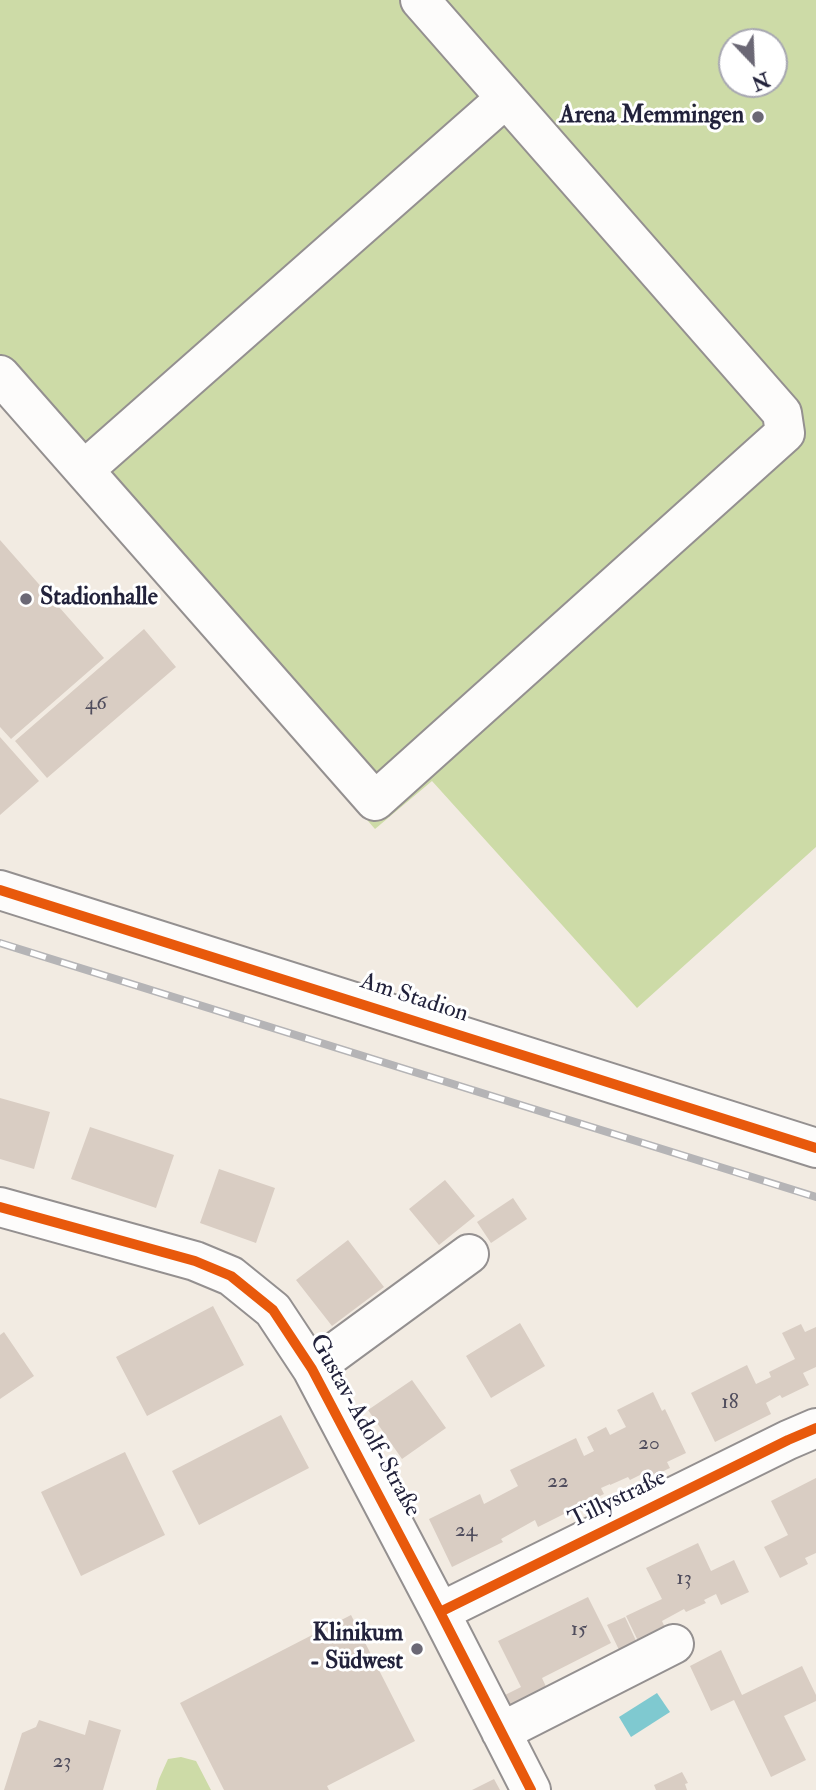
<!DOCTYPE html>
<meta charset="utf-8">
<style>
body{margin:0}
#map{position:relative;width:816px;height:1790px;overflow:hidden;background:#f2ebe2;font-family:"IM FELL Double Pica",serif}
canvas{display:block}
.north{position:absolute;left:718px;top:28px;width:70px;height:70px;box-sizing:border-box;background:#fff;border:2px solid #a7a7b1;border-radius:50%;rotate:157deg;font-size:19px;font-weight:700;line-height:28px;text-align:center;color:#22223b}
.north::after{content:'';display:block;margin:auto;width:24px;height:32px;background:#6b6875;clip-path:polygon(50% 0,100% 100%,50% 72%,0 100%)}
</style>
<div id="map">
<canvas width="816" height="1790"></canvas>
<div class="north">N</div>
</div>
<script>
const context = document.querySelector('canvas').getContext('2d');
context.lineJoin = 'round';
function fillPath(path, color) { context.fillStyle = color; context.fill(path, 'evenodd'); }
const shape = rows => new Path2D(rows.map(r => 'M' + r).join(''));
function strokePath(path, color, width, dash) { context.strokeStyle = color; context.lineWidth = width; context.lineCap = dash ? 'butt' : 'round'; context.setLineDash(dash || []); context.stroke(path); }
function write(font, color, halo, rows, align = 'center') {
  context.font = font + ' "IM FELL Double Pica",serif'; context.lineWidth = 6; context.setLineDash([]); context.textBaseline = 'middle'; context.strokeStyle = halo; context.fillStyle = color; for (const [text, x, y, turn = 0] of rows) {
    context.save(); context.translate(x, y); context.rotate((+turn || 0) * Math.PI / 180); context.textAlign = isNaN(turn) ? turn : align; if (halo) context.strokeText(text, 0, 0); context.fillText(text, 0, 0); context.restore();
  }
}
fillPath(shape([
 [0,0,816,0,816,847,637,1008,432,781,375,829,0,401],
 [732,42,774,42,774,84,732,84],
 [181,1757,196,1761,211,1790,156,1790,159,1779,168,1759]
]), '#cddba7');
fillPath(shape([
 [657,1693,670,1712,631,1737,619,1717]
]), '#7fc9d0');
fillPath(shape([
 [0,540,104,658,11,739,0,727],
 [144,629,176,667,47,778,15,741],
 [0,737,39,781,0,815],
 [0,1098,50,1112,34,1169,0,1159],
 [90,1127,174,1155,156,1208,71,1179],
 [219,1169,275,1188,256,1243,200,1223],
 [445,1180,475,1216,439,1245,409,1209],
 [513,1198,527,1219,491,1243,477,1222],
 [348,1240,384,1287,332,1326,296,1280],
 [213,1306,244,1365,147,1416,116,1357],
 [520,1323,545,1366,491,1398,466,1356],
 [801,1324,805,1332,816,1327,816,1367,803,1373,809,1385,782,1398,780,1395,766,1403,771,1414,715,1442,691,1393,747,1365,756,1384,771,1377,769,1372,795,1359,782,1333],
 [4,1332,34,1376,0,1399,0,1335],
 [412,1380,446,1428,402,1459,368,1410],
 [653,1392,662,1411,665,1409,686,1453,667,1462,670,1468,647,1479,644,1473,630,1480,628,1477,610,1485,610,1484,601,1488,604,1494,538,1527,535,1520,501,1539,503,1542,452,1567,429,1519,480,1494,484,1504,518,1486,510,1470,576,1438,584,1456,594,1451,587,1437,606,1427,610,1435,626,1427,617,1410],
 [281,1415,309,1468,199,1525,172,1471],
 [125,1452,165,1535,81,1576,41,1492],
 [816,1478,816,1553,805,1558,808,1564,780,1578,764,1547,788,1535,771,1501],
 [698,1543,711,1571,734,1560,749,1592,721,1605,716,1594,704,1600,706,1603,686,1612,684,1609,662,1621,667,1632,640,1645,626,1616,662,1599,646,1568],
 [588,1597,611,1643,542,1678,549,1693,503,1715,495,1700,521,1687,498,1641],
 [351,1615,415,1741,327,1786,329,1790,224,1790,180,1703],
 [625,1617,638,1645,621,1654,607,1625],
 [721,1650,742,1695,802,1666,816,1695,816,1701,784,1716,806,1760,771,1777,734,1700,711,1711,690,1666],
 [39,1720,85,1735,89,1720,121,1730,103,1790,4,1790,22,1733,36,1727],
 [682,1772,688,1783,685,1784,687,1790,656,1790,654,1785],
 [494,1779,500,1790,472,1790]
]), '#d9cdc3');
const minor = shape([
 [0,375,375,801,785,433,782,413,420,0],
 [84,470,506,98],
 [0,890,816,1148],
 [0,1207,195,1261,231,1276,273,1310,312,1369,440,1612,531,1790],
 [312,1369,469,1254],
 [440,1612,788,1440,816,1428],
 [501,1732,674,1644]
]);
strokePath(minor, '#949090', 42);
strokePath(minor, '#fdfcfb', 38);
const rail = shape([
 [0,943,816,1197]
]);
strokePath(rail, '#b5b4b6', 8);
strokePath(rail, '#fff', 5, [16]);
strokePath(shape([
 [0,890,816,1148],
 [0,1207,195,1261,231,1276,273,1310,312,1369,440,1612,531,1790],
 [440,1612,788,1440,816,1428]
]), '#e8590c', 10);
for (const [x, y, r, color] of [
 [758,117,7,"#6b6875"],
 [26,599,7,"#6b6875"],
 [417,1649,7,"#6b6875"]
]) { const dot = new Path2D(); dot.arc(x, y, r, 0, 2 * Math.PI); context.fillStyle = color; context.fill(dot); strokePath(dot, '#fff', 2.5); }
write('21px', '#504d5d', null, [
 ["46",96,704],
 ["18",730,1403],
 ["20",649,1444],
 ["22",558,1482],
 ["24",466,1531],
 ["13",684,1579],
 ["15",579,1630],
 ["23",62,1762]
]);
write('bold 24px', '#22223b', '#fff', [
 ["Arena Memmingen",744,117],
 ["Stadionhalle",40,599,"left"],
 ["Klinikum",403,1635],
 ["- Südwest",403,1663]
], 'right');
write('24px', '#22223b', '#fff', [
 ["Am Stadion",414,999,18],
 ["Gustav-Adolf-Straße",364,1426,61],
 ["Tillystraße",618,1500,-26]
]);
</script>
